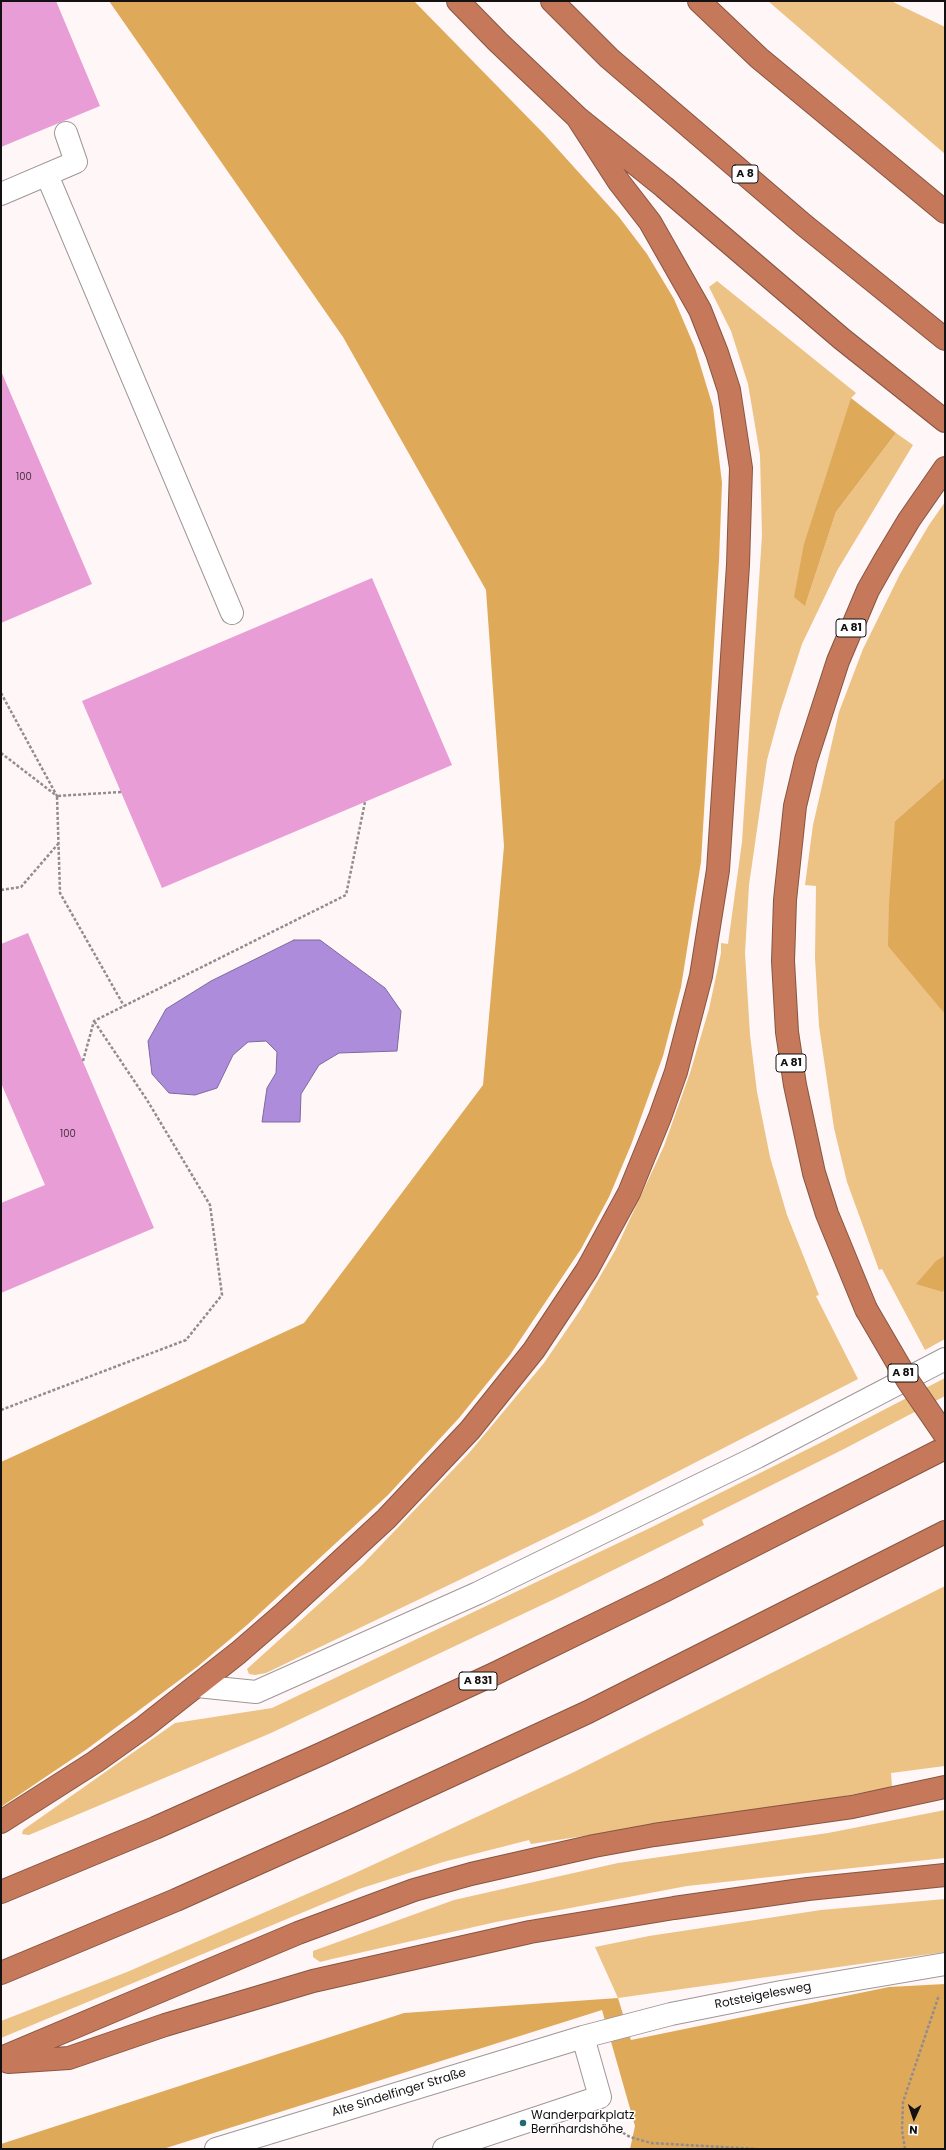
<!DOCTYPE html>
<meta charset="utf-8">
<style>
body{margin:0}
#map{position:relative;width:946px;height:2150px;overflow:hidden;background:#fef6f7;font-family:Poppins,sans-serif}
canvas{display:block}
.frame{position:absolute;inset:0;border:2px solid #141112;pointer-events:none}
.north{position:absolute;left:894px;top:2098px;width:40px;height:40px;-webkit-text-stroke:3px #fff;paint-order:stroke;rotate:183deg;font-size:11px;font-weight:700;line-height:16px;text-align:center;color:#141112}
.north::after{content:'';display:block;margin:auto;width:14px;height:18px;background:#141112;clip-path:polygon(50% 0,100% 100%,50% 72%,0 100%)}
</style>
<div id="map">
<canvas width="946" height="2150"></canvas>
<div class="frame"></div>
<div class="north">N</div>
</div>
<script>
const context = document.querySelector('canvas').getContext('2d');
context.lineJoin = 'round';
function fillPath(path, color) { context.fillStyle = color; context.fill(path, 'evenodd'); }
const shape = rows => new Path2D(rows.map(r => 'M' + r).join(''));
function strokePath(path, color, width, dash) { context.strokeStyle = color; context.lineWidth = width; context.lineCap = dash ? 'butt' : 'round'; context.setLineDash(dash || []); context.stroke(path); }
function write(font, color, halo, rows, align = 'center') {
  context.font = font + ' Poppins,sans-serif'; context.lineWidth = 3; context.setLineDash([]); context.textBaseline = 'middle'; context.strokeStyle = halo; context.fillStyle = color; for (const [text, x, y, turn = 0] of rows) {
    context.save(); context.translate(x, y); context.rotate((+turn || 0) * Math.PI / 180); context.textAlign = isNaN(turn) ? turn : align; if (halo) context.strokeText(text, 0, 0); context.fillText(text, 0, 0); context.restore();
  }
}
fillPath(shape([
 [768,1,891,1,945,27,945,154],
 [717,281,856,393,851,398,805,606,836,512,896,433,913,445,838,569,802,644,780,712,767,760,749,885,745,953,750,1035,757,1092,770,1157,787,1215,819,1295,816,1296,858,1379,595,1514,453,1583,266,1673,255,1675,249,1674,247,1669,362,1565,469,1453,544,1363,581,1309,616,1249,664,1146,690,1073,709,1009,721,953,721,943,728,944,742,842,762,535,760,455,748,384,731,331,709,287],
 [945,502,945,777,895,821,934,998,945,1014,945,1255,937,1260,943,1292,945,1289,945,1339,925,1350,882,1269,879,1270,847,1182,834,1128,819,1026,815,958,816,886,805,885,813,825,839,712,863,649,900,574,929,525],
 [945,1378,945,1396,844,1449,702,1520,704,1525,563,1595,271,1733,29,1835,22,1834,23,1830,175,1723,272,1708,652,1527,824,1441],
 [945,1586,945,1766,891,1773,892,1787,834,1798,531,1844,529,1840,443,1862,359,1889,1,2038,1,2021,127,1972,353,1874,572,1773],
 [945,1810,945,1858,687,1886,496,1922,332,1959,320,1962,313,1957,313,1951,454,1900,618,1863,828,1833],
 [945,1899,945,1952,618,1998,595,1947,649,1936,821,1910]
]), '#ecc285');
fillPath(shape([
 [109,1,414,1,545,135,619,217,647,254,674,299,695,348,713,407,722,483,719,561,701,862,681,987,663,1056,631,1145,609,1197,581,1249,510,1355,459,1418,388,1495,247,1625,197,1667,87,1749,1,1807,1,1462,304,1323,483,1085,504,846,486,590,343,337],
 [851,398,896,433,836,512,805,606,794,597,804,544],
 [945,777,945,1014,888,946,889,903,895,821],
 [945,1255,945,1289,943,1292,916,1284,937,1260],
 [945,1984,945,2149,630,2149,635,2126,602,2010,163,2149,1,2149,1,2144,404,2013,618,1998,631,2040,889,1987]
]), '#dfa95a');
const water = shape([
 [294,940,320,940,385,988,401,1011,397,1051,339,1053,319,1065,301,1094,300,1122,262,1122,267,1088,276,1073,277,1052,266,1041,248,1042,233,1055,217,1088,195,1095,169,1093,152,1074,148,1041,166,1009,211,981,294,940]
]);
fillPath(water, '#ad8ddb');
strokePath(water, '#7f689f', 1);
fillPath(shape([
 [1,1,56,1,100,106,1,147],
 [1,371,92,584,1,623],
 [372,578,452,765,162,888,82,701],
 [28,933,154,1228,1,1293,1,1203,45,1185,1,1083,1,944]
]), '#e89dd6');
const minor = shape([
 [47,175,232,613],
 [1,194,76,162,66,133],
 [197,1686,256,1692,478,1593,757,1457,945,1359],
 [216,2149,583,2037,671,2014,781,1992,945,1964],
 [444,2149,600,2097,583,2037]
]);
const highway = shape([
 [458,1,498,42,577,117,664,187,842,339,945,421],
 [552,1,609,58,804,225,945,339],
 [699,1,759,58,945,212],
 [866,1309,827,1214,814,1173,795,1085,787,1032,783,961,785,900,795,806,806,760,838,661,868,590,885,560,909,520,945,468],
 [1,1822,95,1762,144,1727,238,1653,283,1614,386,1519,470,1430,534,1350,587,1270,629,1193,660,1117,676,1072,701,976,718,870,738,565,741,468,729,390,717,353,700,310,650,222,619,182,577,117],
 [1,1892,155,1828,321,1754,494,1674,664,1591,945,1448],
 [1,1973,176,1900,350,1822,588,1712,945,1532],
 [1,2058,298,1933,414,1890,471,1874,594,1846,654,1835,852,1807,945,1787],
 [8,2062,69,2058,165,2025,313,1981,530,1932,674,1908,808,1889,945,1875]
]);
strokePath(minor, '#9f9697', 24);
strokePath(highway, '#875541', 24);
strokePath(shape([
 [1,693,57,796,1,753],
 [121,792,57,796,60,893,124,1006],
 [1,890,21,887,58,844],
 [83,1061,94,1021,346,895,365,802],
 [1,1410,186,1340,222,1295,210,1205,147,1100,94,1021],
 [610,2125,630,2137,651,2143,757,2149],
 [905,2149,902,2130,903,2102,939,1995]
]), '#928c8d', 2.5, [3, 2]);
strokePath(minor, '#fff', 22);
strokePath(highway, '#c5795a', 22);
const highwayBridge = shape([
 [866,1309,908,1381,945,1435]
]);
strokePath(highwayBridge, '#875541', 24, []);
strokePath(highwayBridge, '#c5795a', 22);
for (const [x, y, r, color] of [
 [523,2123,4,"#216c72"]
]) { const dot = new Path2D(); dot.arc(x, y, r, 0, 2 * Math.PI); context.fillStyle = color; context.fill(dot); strokePath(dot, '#fff', 1.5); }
write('10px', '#493443', null, [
 ["100",24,477],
 ["100",68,1134]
]);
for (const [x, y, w] of [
 [745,174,26],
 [851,628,30],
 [791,1063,30],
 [903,1373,30],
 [478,1681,38]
]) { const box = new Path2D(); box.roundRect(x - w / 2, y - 9, w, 18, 3); context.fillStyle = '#fff'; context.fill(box); strokePath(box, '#141112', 1); }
write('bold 11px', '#141112', null, [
 ["A 8",745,174],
 ["A 81",851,628],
 ["A 81",791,1063],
 ["A 81",903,1373],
 ["A 831",478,1681]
]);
write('12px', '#141112', '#fff', [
 ["Rotsteigelesweg",763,1996,-11],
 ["Alte Sindelfinger Straße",399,2093,-17]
]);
write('12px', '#141112', '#fff', [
 ["Wanderparkplatz",531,2116],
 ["Bernhardshöhe",531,2130]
], 'left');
</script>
